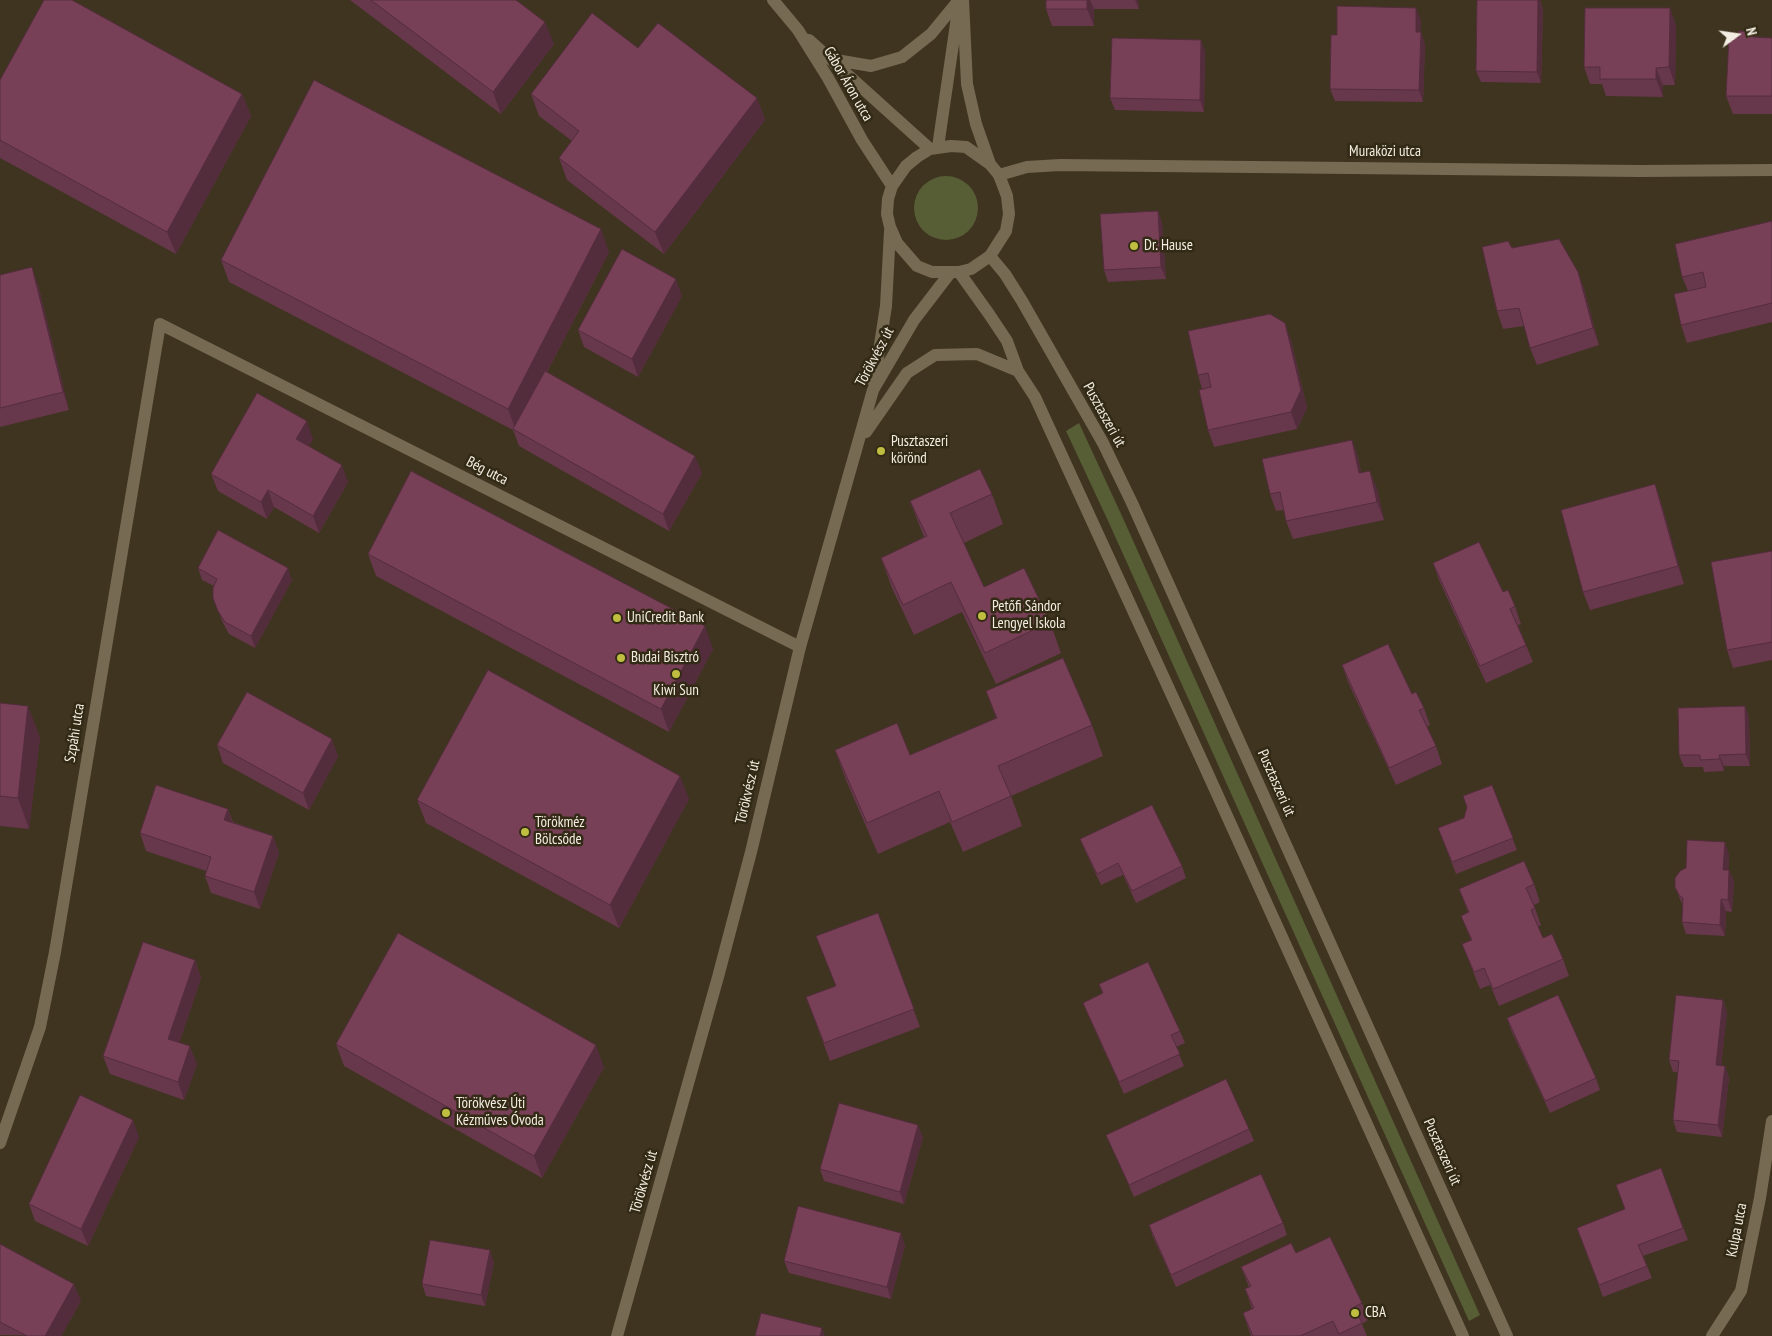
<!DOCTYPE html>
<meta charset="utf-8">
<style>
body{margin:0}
#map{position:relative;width:1772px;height:1336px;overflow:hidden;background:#3e3420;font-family:"PT Sans Narrow",sans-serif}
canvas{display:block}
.north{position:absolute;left:1712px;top:10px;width:50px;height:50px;-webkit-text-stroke:4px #332a16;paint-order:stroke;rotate:76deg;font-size:14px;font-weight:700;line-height:20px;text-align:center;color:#f4eee2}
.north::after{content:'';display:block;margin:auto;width:18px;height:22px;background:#f4eee2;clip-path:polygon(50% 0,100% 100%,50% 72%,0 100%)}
</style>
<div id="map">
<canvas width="1772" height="1336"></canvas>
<div class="north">N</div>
</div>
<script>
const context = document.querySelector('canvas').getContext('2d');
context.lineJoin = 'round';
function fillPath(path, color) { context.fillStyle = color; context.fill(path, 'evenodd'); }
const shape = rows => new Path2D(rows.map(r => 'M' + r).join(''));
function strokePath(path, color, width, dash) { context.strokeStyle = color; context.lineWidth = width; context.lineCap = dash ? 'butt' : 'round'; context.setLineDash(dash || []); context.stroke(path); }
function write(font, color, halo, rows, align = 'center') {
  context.font = font + ' "PT Sans Narrow",sans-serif'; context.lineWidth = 5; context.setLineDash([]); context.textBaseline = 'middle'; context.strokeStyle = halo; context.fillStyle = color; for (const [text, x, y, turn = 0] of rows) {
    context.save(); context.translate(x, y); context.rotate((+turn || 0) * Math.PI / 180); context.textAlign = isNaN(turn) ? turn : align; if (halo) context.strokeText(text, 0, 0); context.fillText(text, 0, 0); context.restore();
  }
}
fillPath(shape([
 '914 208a32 32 0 1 1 64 0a32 32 0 1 1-64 0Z',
 [1079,423,1122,516,1480,1315,1469,1321,1109,523,1066,431]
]), '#575d35');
strokePath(shape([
 [999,175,1027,167,1060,165,1640,171,1772,170],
 [0,1143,40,1027,55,952,160,324,800,647],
 [1712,1336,1741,1291,1760,1198,1772,1121]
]), '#776a53', 12);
strokePath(shape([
 [773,0,798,30,828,78,862,140,892,186],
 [963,0,967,84,976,124,990,164],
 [809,40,930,149],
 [830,59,871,66,902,57,931,34,959,0],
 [951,146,966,147,990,164,999,175,1007,196,1009,214,1006,231,990,256,971,269,959,272,932,272,917,266,897,243,890,227,887,214,888,199,892,186,906,166,917,157,930,149,951,146],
 [938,147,958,10],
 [990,256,1005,274,1022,301,1103,443,1132,503,1507,1336],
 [959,272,989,314,1007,341,1018,371,1035,397,1203,763,1463,1336],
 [874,383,886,306,890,231],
 [866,432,907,373,935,355,977,354,1018,371],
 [617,1336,718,977,751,852,800,647,873,390,914,320,950,273]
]), '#776a53', 12);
fillPath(shape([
 [350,0,516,0,554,44,501,114],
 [1046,0,1138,0,1139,9,1094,9,1094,26,1052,26,1046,9],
 [1477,0,1540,0,1543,9,1541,83,1481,82,1476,71],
 [1670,8,1676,26,1675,85,1663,85,1663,97,1606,96,1602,84,1590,84,1584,67],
 [1421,20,1420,32,1425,44,1423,102,1335,101,1330,89,1337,35],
 [1753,32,1755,37,1772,38,1772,114,1733,114,1726,96],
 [638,48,757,98,765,120,664,254,567,180,559,158,572,141,539,116,531,94],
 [1205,51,1204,112,1115,110,1110,98],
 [0,80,242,94,251,116,176,254,0,158],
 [1158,211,1162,223,1166,279,1108,282,1104,270],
 [1772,221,1772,322,1687,343,1681,325,1688,291,1682,277],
 [1512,248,1578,272,1584,289,1599,345,1537,365,1530,348,1524,326,1503,329,1497,311],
 [609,252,547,372,702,473,669,531,519,446,513,430,229,282,221,260],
 [0,275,38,285,69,410,0,427],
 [682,296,638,377,584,347,578,330],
 [1291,340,1307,408,1297,429,1214,447,1208,430,1202,389,1198,375],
 [313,439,309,446,348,482,319,533,274,507,267,519,218,491,211,474],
 [1352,440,1358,457,1361,473,1377,488,1384,520,1293,539,1286,521,1284,510,1276,511,1270,494],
 [1655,484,1661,502,1684,584,1590,610,1583,592],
 [992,494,1003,524,964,543,984,587,1050,622,1061,653,996,684,962,612,914,635,892,588,881,558,924,537,910,501],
 [1772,551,1772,660,1733,668,1727,650],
 [368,554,713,649,669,732,376,576],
 [1433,563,1503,592,1515,606,1521,624,1518,625,1526,645,1533,662,1486,683,1439,580],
 [198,568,292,580,255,648,229,634,223,623,213,598,214,586,202,580],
 [1342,665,1412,694,1424,708,1430,725,1426,727,1436,746,1442,764,1396,785,1348,682],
 [986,691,1092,725,1103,756,1011,796,1022,826,963,852,950,822,878,854,846,780,835,750,910,755,996,718],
 [0,703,40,737,29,829,0,826],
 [1745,706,1749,718,1750,766,1724,766,1724,771,1704,772,1703,767,1684,767,1679,755],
 [217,745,338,756,309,810,223,763],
 [1492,785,1517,850,1456,874,1438,828,1464,818],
 [689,799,619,928,426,823,417,800],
 [228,809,233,822,273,836,279,853,260,909,211,893,205,876,206,871,146,851,140,833],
 [1080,839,1182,866,1186,878,1136,903,1123,875,1101,885,1085,851],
 [1729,854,1728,870,1729,870,1734,882,1732,912,1726,911,1725,936,1686,934,1682,922,1683,906,1675,887],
 [1534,884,1540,902,1534,905,1541,925,1538,927,1543,938,1563,959,1569,976,1499,1006,1490,985,1480,989,1462,944,1471,940,1461,916,1468,912,1459,889],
 [878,913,920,1027,830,1061,806,997,835,986],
 [195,960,201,978,179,1043,197,1064,184,1100,110,1074,103,1056],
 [1099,984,1180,1031,1185,1043,1176,1047,1184,1066,1124,1094,1088,1015,1083,1003,1103,994],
 [1723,1000,1727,1012,1721,1066,1725,1066,1729,1078,1722,1137,1677,1132,1673,1120,1678,1072,1673,1072,1669,1060],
 [1507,1018,1596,1078,1600,1090,1550,1113,1511,1030],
 [336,1044,604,1067,542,1178,344,1066],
 [1249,1129,1254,1141,1134,1197,1111,1146,1106,1135],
 [139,1137,88,1246,35,1221,29,1204],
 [923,1137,904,1204,824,1181,820,1169],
 [1661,1168,1688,1240,1643,1256,1652,1278,1603,1297,1577,1228,1625,1209],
 [1283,1223,1287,1235,1176,1287,1153,1237,1149,1225],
 [0,1244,81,1301,61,1336,0,1335],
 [905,1245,891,1299,789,1273,784,1261],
 [1296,1253,1362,1303,1368,1320,1362,1324,1367,1336,1251,1336,1243,1313,1252,1309,1245,1289,1249,1287,1241,1267],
 [494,1262,485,1306,426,1296,422,1284]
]), '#67374b');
fillPath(shape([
 [1087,0,1090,0,1094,9,1094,26,1087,9],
 [1135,0,1138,0,1139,9],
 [1538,0,1540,0,1543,9,1541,83,1537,72],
 [1416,8,1421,20,1420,44,1416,32],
 [1670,8,1676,26,1675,85,1669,67],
 [545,22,554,44,501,114,493,92],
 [1421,32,1425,44,1423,102,1419,90],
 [1201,40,1205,51,1204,112,1200,100],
 [1656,68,1663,85,1663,97,1656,79],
 [242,94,251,116,176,254,167,232],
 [757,98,765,120,664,254,655,232],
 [1158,211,1162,223,1166,279,1161,267],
 [601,229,609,252,516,431,508,409],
 [32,267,38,285,69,410,63,392],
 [1578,272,1584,289,1599,345,1593,328],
 [676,279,682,296,638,377,632,359],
 [1285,323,1291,340,1307,408,1297,429,1291,412],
 [307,421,313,439,303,457,296,439],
 [1352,440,1358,457,1365,491,1359,473],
 [695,456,702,473,669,531,663,514],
 [342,465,348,482,319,533,313,516],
 [1370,471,1377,488,1384,520,1377,502],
 [1655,484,1661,502,1684,584,1678,566],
 [268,490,274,507,267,519,261,502],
 [288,568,292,580,255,648,251,636],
 [705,626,713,649,669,732,661,709],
 [28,706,40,737,29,829,18,798],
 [1745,706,1749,718,1750,766,1746,754],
 [332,739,338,756,309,810,303,793],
 [1719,755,1724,766,1724,771,1720,759],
 [680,776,689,799,619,928,610,905],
 [228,809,234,827,224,820],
 [273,836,279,853,260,909,254,892],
 [1725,842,1729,854,1728,882,1723,870],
 [1729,870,1734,882,1732,912,1728,900],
 [1721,899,1726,911,1725,936,1720,925],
 [195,960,201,978,175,1056,168,1039],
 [1723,1000,1727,1012,1720,1077,1716,1065],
 [596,1045,604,1067,542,1178,534,1156],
 [190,1046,197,1064,184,1100,178,1082],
 [1725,1066,1729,1078,1722,1137,1718,1125],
 [133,1120,139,1137,88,1246,81,1229],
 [918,1125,923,1137,904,1204,900,1192],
 [901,1233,905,1245,891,1299,887,1287],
 [490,1250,494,1262,485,1306,481,1295],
 [74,1284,81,1301,61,1336,45,1336],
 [822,1328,825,1336,820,1336]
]), '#542d3d');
const building = shape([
 [44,0,72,0,242,94,167,232,0,140,0,80,44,0],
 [371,0,516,0,545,22,493,92,371,0],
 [1046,0,1087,0,1087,9,1046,9,1046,0],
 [1477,0,1538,0,1537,72,1476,71,1477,0],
 [1337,6,1416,8,1416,32,1421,32,1419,90,1330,89,1331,35,1337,35,1337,6],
 [1585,8,1670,8,1669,67,1656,68,1656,79,1600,79,1600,67,1584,67,1585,8],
 [592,13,638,48,658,23,757,98,655,232,559,158,579,131,531,94,592,13],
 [1739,31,1753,32,1753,37,1772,38,1772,96,1726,96,1729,36,1739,37,1739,31],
 [1112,38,1201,40,1200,100,1110,98,1112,38],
 [314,80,601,229,508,409,221,260,314,80],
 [1158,211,1161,267,1104,270,1100,214,1158,211],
 [1772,221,1772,303,1681,325,1674,294,1706,287,1703,272,1682,277,1675,244,1772,221],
 [1559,239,1578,272,1593,328,1530,348,1519,308,1497,311,1482,247,1508,241,1512,248,1559,239],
 [622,249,676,279,632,359,578,330,622,249],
 [32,267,63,392,0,408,0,275,32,267],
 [1270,314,1285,323,1301,390,1291,412,1208,430,1199,390,1211,387,1208,373,1198,375,1188,331,1270,314],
 [545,371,695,456,663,514,513,429,545,371],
 [257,393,307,421,296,439,342,465,313,516,268,490,261,502,211,474,257,393],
 [1352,440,1359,473,1370,471,1377,502,1286,521,1280,492,1270,494,1262,459,1352,440],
 [980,469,992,494,950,513,984,587,1024,568,1050,622,985,653,951,582,903,605,881,558,927,536,910,501,980,469],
 [411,471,705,626,661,709,368,554,411,471],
 [1655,484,1678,566,1583,592,1561,510,1655,484],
 [218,530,288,568,251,636,225,622,218,611,213,598,213,588,217,579,198,568,218,530],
 [1479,542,1503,592,1508,590,1515,606,1510,609,1526,645,1480,666,1433,563,1479,542],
 [1772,551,1772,642,1727,650,1711,562,1772,551],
 [1388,644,1412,694,1416,692,1424,708,1419,710,1436,746,1389,768,1342,665,1388,644],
 [1063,658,1092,725,998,766,1011,796,952,822,939,791,867,823,835,750,897,723,910,755,997,718,986,691,1063,658],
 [488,670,680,776,610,905,417,800,488,670],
 [247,692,332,739,303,793,217,745,247,692],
 [0,703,28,706,18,798,0,796,0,703],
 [1745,706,1746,754,1719,755,1720,759,1700,760,1700,755,1679,755,1678,708,1745,706],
 [156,785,228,809,224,820,273,836,254,892,205,876,211,857,140,833,156,785],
 [1492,785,1513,838,1452,862,1438,828,1464,818,1467,807,1463,796,1492,785],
 [1152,805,1182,866,1132,891,1118,863,1097,874,1080,839,1152,805],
 [1687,840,1725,842,1723,870,1729,870,1728,900,1721,899,1720,925,1682,922,1683,898,1679,895,1675,887,1675,878,1680,871,1686,868,1687,840],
 [1524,861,1534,884,1526,888,1535,908,1531,910,1543,938,1552,934,1563,959,1493,989,1484,968,1474,972,1462,944,1472,940,1461,916,1469,912,1459,889,1524,861],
 [878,913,914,1009,824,1043,806,997,836,986,816,936,878,913],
 [398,933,596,1045,534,1156,336,1044,398,933],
 [143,942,195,960,168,1039,190,1046,178,1082,103,1056,143,942],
 [1148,962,1180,1031,1171,1035,1180,1054,1119,1082,1083,1003,1103,993,1099,984,1148,962],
 [1558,995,1596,1078,1545,1101,1507,1018,1558,995],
 [1676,995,1723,1000,1716,1065,1725,1066,1718,1125,1673,1120,1679,1061,1669,1060,1676,995],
 [1226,1079,1249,1129,1129,1185,1106,1135,1226,1079],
 [80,1095,133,1120,81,1229,29,1204,80,1095],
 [839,1103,918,1125,900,1192,820,1169,839,1103],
 [1661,1168,1683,1228,1638,1245,1647,1266,1599,1285,1577,1228,1625,1209,1616,1185,1661,1168],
 [1261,1174,1283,1223,1171,1275,1149,1225,1261,1174],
 [798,1206,901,1233,887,1287,784,1261,798,1206],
 [1330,1237,1362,1303,1354,1307,1362,1323,1339,1334,1333,1321,1300,1336,1253,1336,1243,1313,1254,1308,1245,1289,1251,1286,1241,1267,1291,1243,1296,1253,1330,1237],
 [430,1240,490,1250,481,1295,422,1284,430,1240],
 [0,1244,74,1284,45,1336,27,1336,0,1322,0,1244],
 [761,1313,822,1328,820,1336,755,1336,761,1313]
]);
fillPath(building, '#784057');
strokePath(building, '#542d3d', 1);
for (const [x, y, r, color] of [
 [1134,246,5,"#c0be40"],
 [881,451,5,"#c0be40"],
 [982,616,5,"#c0be40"],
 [617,618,5,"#c0be40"],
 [621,658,5,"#c0be40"],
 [676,674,5,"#c0be40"],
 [525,832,5,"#c0be40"],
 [446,1113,5,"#c0be40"],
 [1355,1313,5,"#c0be40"]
]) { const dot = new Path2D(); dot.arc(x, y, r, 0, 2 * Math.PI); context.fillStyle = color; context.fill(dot); strokePath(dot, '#332a16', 2); }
write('15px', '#f4eee2', '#332a16', [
 ["Gábor Áron utca",848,84,60],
 ["Muraközi utca",1385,152],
 ["Törökvész út",875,357,-62],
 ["Pusztaszeri út",1104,415,61],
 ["Bég utca",487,471,27],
 ["Szpáhi utca",75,733,-81],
 ["Pusztaszeri út",1276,783,66],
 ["Törökvész út",748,792,-77],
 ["Pusztaszeri út",1442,1152,66],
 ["Törökvész út",644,1182,-74],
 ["Kulpa utca",1737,1230,-79]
]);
write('15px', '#f4eee2', '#332a16', [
 ["Dr. Hause",1144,246],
 ["Pusztaszeri",891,442],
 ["körönd",891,459],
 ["Petőfi Sándor",992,607],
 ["Lengyel Iskola",992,624],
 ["UniCredit Bank",627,618],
 ["Budai Bisztró",631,658],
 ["Kiwi Sun",676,691,"center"],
 ["Törökméz",535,823],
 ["Bölcsőde",535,840],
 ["Törökvész Úti",456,1104],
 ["Kézműves Óvoda",456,1121],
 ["CBA",1365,1313]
], 'left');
</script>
